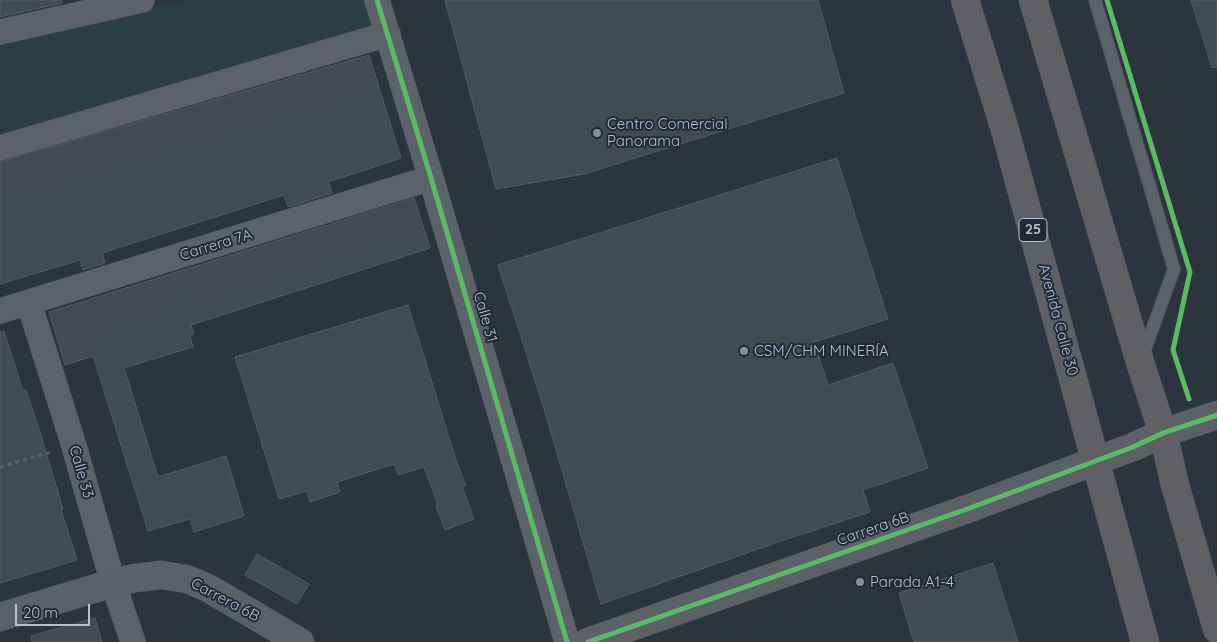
<!DOCTYPE html>
<meta charset="utf-8">
<style>
body{margin:0}
#map{position:relative;width:1217px;height:642px;overflow:hidden;background:#2c343d;font-family:Quicksand,sans-serif}
canvas{display:block}
.scale{position:absolute;left:15px;top:604px;width:75px;height:22px;box-sizing:border-box;border:2px solid #b8c0cd;border-top:0;padding-left:6px;font-size:15px;line-height:18px;white-space:nowrap;color:#b8c0cd;-webkit-text-stroke:4px #1f2a38;paint-order:stroke}
</style>
<div id="map">
<canvas width="1217" height="642"></canvas>
<div class="scale">20 m</div>
</div>
<script>
const c = document.querySelector('canvas').getContext('2d');
c.lineJoin = 'round';
function paint(path, color) {
  c.fillStyle = color;
  c.fill(path, 'evenodd');
}
function shape(rows) {
  const path = new Path2D();
  for (const r of rows) {
    path.moveTo(r[0], r[1]);
    for (let i = 2; i < r.length; i += 2) path.lineTo(r[i], r[i + 1]);
  }
  return path;
}
function strokePath(path, color, width, dash) {
  c.strokeStyle = color;
  c.lineWidth = width;
  c.lineCap = dash ? 'butt' : 'round';
  c.setLineDash(dash || []);
  c.stroke(path);
}
function label(font, color, halo, rows, align = 'center') {
  c.font = font + ' Quicksand,sans-serif';
  c.lineWidth = 4;
  c.setLineDash([]);
  c.textBaseline = 'middle';
  c.strokeStyle = halo;
  c.fillStyle = color;
  for (const [text, x, y, turn = 0] of rows) {
    c.save();
    c.translate(x, y);
    c.rotate((+turn || 0) * Math.PI / 180);
    c.textAlign = isNaN(turn) ? turn : align;
    if (halo) c.strokeText(text, 0, 0);
    c.fillText(text, 0, 0);
    c.restore();
  }
}
paint(shape([
 [185,0,367,0,378,30,0,136,0,41]
]), '#293f43');
const building = shape([
 [0,0,62,0,62,3,0,17,0,0],
 [445,0,818,0,844,93,584,174,496,189,445,0],
 [1191,0,1217,0,1217,67,1212,68,1191,0],
 [369,55,401,158,328,182,332,193,288,207,284,195,102,253,105,263,83,270,80,260,0,284,0,162,369,55],
 [837,158,888,319,814,342,828,385,893,363,928,468,863,490,870,512,787,539,601,604,545,412,498,265,837,158],
 [414,198,430,248,191,325,194,334,190,336,193,347,124,368,158,477,226,456,244,516,194,532,190,519,148,531,93,356,65,365,49,312,414,198],
 [408,305,456,460,466,486,462,487,474,519,445,530,436,506,438,505,424,467,398,475,394,464,337,482,340,492,310,502,307,491,279,499,235,357,408,305],
 [4,331,23,391,26,390,40,432,63,509,61,510,77,560,0,583,0,332,4,331],
 [257,554,309,584,297,604,245,575,257,554],
 [993,563,1018,642,914,642,899,593,993,563],
 [95,618,102,642,32,642,31,636,95,618]
]);
paint(building, '#444a51');
strokePath(building, '#555b64', 1);
const lane = shape([
 [1095,0,1174,269,1143,355]
]);
const street = shape([
 [377,0,431,178,567,642],
 [0,32,142,0],
 [0,148,388,34],
 [29,303,74,446,113,583,133,642],
 [0,311,431,178]
]);
const secondary = shape([
 [0,617,113,583,135,578,161,575,187,579,208,588,300,642],
 [588,642,970,508,1133,447,1163,433,1217,415]
]);
const highway = shape([
 [965,0,1005,130,1145,642],
 [1033,0,1140,362,1163,433,1175,485,1217,629]
]);
strokePath(lane, '#4b5057', 14);
strokePath(street, '#4b5057', 26);
strokePath(secondary, '#4b5057', 29);
strokePath(highway, '#495058', 29);
strokePath(shape([
 [0,467,51,452]
]), '#5a6167', 3, [4, 4]);
strokePath(lane, '#5d626a', 12);
strokePath(street, '#5d626a', 25);
strokePath(secondary, '#5c6168', 28);
strokePath(highway, '#5e6064', 28);
strokePath(shape([
 [377,0,431,178,567,642],
 [1107,0,1190,272,1173,350,1189,399],
 [588,642,970,508,1133,447,1163,433,1217,415]
]), '#5cba63', 5);
for (const [x, y, r, color] of [
 [597,133,5,"#878f9b"],
 [744,351,5,"#878f9b"],
 [860,582,5,"#878f9b"]
]) {
  const dot = new Path2D();
  dot.arc(x, y, r, 0, 2 * Math.PI);
  c.fillStyle = color;
  c.fill(dot);
  strokePath(dot, '#1f2a38', 2);
}
for (const [x, y, w] of [
 [1033,230,28]
]) {
  const box = new Path2D();
  box.roundRect(x - w / 2, y - 11.5, w, 23, 4);
  c.fillStyle = '#1f2a38';
  c.fill(box);
  strokePath(box, '#b8c0cd', 1);
}
label('bold 14px', '#b8c0cd', null, [
 ["25",1033,230]
]);
label('15px', '#b8c0cd', '#1f2a38', [
 ["Centro Comercial",607,124],
 ["Panorama",607,141],
 ["CSM/CHM MINERÍA",754,351],
 ["Parada A1-4",870,582]
], 'left');
label('15px', '#b8c0cd', '#1f2a38', [
 ["Carrera 7A",216,245,-17],
 ["Calle 31",485,317,74],
 ["Avenida Calle 30",1058,320,75],
 ["Calle 33",81,472,74],
 ["Carrera 6B",873,529,-19],
 ["Carrera 6B",225,600,28]
]);
</script>
